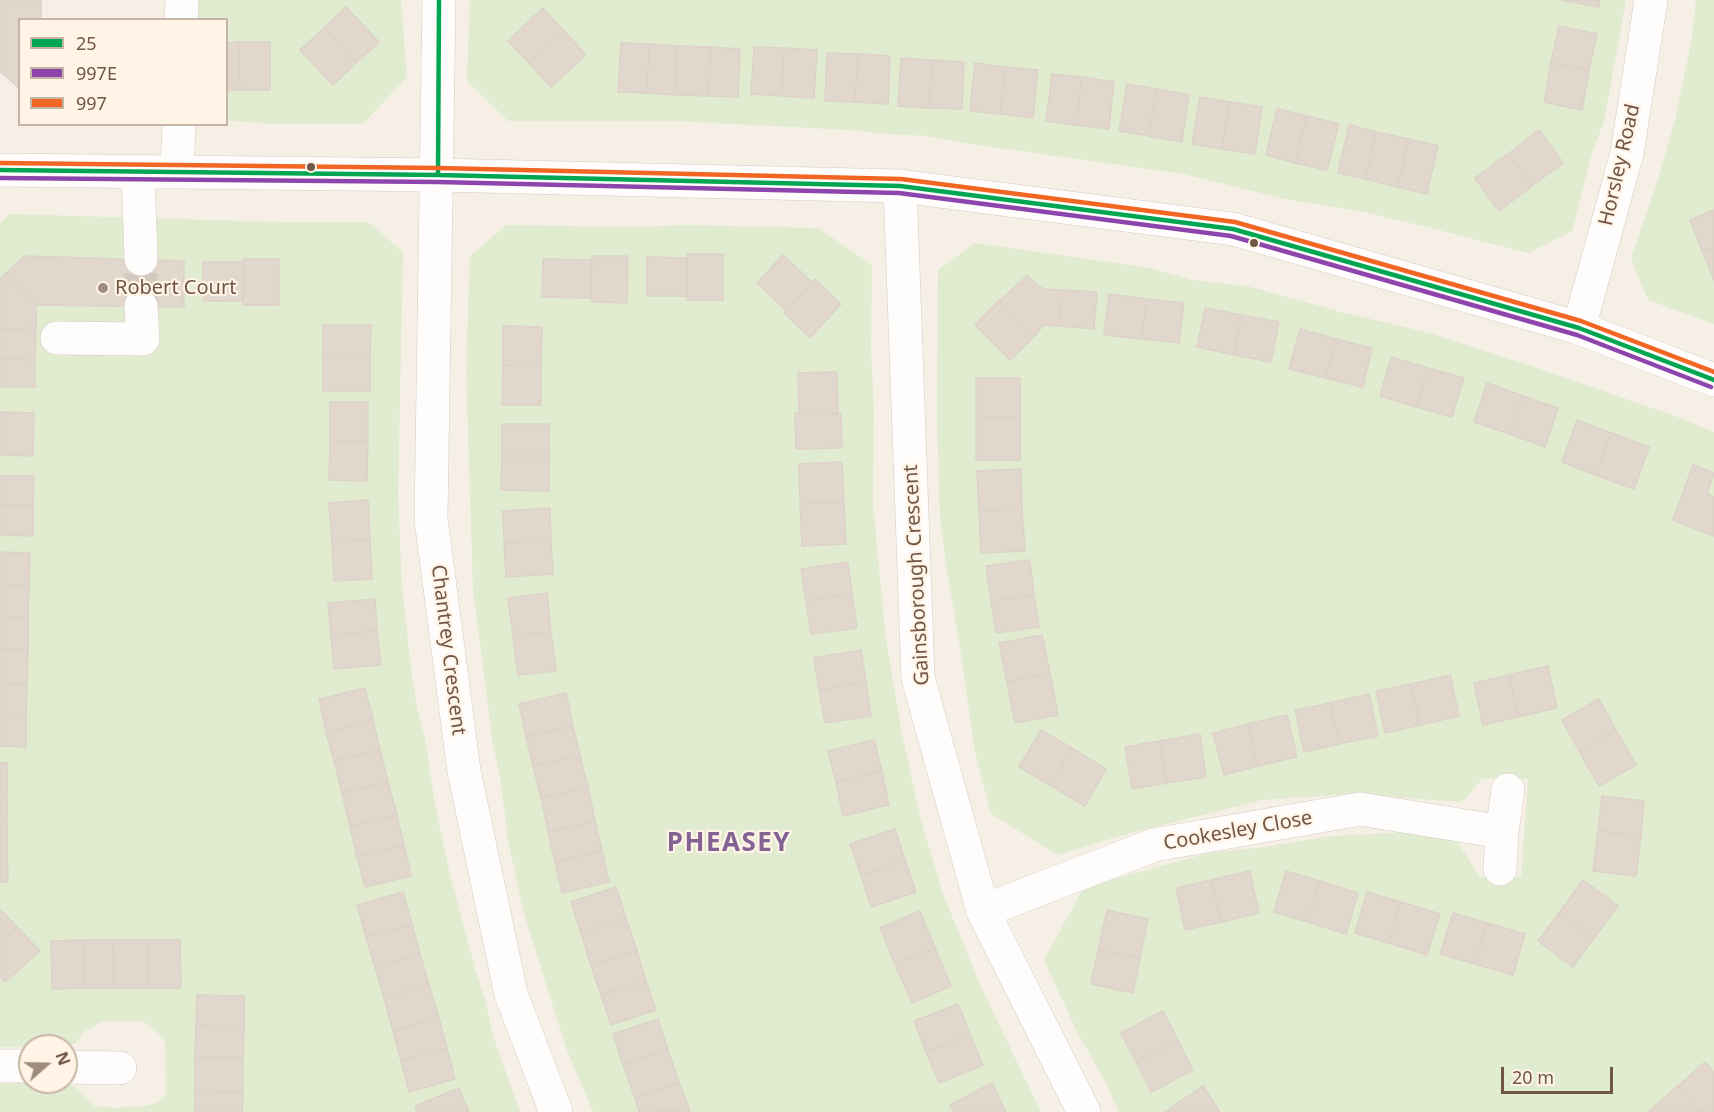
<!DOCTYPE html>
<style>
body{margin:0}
#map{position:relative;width:1714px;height:1112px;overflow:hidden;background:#f5efe5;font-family:"Noto Sans",sans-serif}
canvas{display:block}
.legend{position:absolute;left:18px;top:18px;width:210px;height:108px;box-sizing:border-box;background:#fff4e5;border:2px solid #c6b5a6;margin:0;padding:8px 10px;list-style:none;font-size:18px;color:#715648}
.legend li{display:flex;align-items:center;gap:12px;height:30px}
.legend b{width:30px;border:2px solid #c6b5a6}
.north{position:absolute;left:18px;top:1034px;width:60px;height:60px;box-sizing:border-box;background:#fff4e5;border:2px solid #c6b5a6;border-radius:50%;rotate:70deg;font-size:16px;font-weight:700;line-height:24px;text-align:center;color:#715648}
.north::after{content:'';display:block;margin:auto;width:21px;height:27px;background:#9f8c7f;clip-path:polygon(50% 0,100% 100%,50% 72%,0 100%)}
.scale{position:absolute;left:1501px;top:1067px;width:112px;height:27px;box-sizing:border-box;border:3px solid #715648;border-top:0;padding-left:8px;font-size:18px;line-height:21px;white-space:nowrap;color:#715648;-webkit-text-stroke:4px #fff4e5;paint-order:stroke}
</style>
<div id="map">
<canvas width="1714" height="1112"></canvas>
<ul class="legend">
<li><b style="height:8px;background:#00a651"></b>25</li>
<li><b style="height:8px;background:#8e44ad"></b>997E</li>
<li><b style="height:8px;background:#f26522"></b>997</li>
</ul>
<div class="north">N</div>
<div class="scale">20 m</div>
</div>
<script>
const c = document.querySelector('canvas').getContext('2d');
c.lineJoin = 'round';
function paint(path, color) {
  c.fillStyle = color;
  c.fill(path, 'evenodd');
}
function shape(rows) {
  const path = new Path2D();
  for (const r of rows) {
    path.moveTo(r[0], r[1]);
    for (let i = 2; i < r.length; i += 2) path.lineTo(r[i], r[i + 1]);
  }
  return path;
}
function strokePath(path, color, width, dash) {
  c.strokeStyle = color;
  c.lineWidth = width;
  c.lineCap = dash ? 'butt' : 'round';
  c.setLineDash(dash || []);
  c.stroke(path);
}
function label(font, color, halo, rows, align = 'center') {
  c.font = font + ' "Noto Sans",sans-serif';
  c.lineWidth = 4.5;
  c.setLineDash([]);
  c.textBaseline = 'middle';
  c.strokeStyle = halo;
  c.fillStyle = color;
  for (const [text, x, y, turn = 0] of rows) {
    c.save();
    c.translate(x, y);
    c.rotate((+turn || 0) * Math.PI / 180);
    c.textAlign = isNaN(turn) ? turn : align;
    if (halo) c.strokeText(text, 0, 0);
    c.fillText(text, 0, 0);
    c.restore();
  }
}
paint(shape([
 [193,0,401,0,407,77,363,124,271,124,227,120,226,20,192,20],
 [470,0,1626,0,1604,122,1592,152,1572,231,1528,253,1427,227,1359,211,1290,200,1183,174,957,142,927,136,888,134,850,130,675,121,508,121,467,81],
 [1696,0,1714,0,1714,324,1648,300,1631,258,1657,183,1675,120,1691,43],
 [10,214,279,222,368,222,403,252,398,496,402,588,412,675,417,708,425,738,435,805,450,875,476,972,486,1003,493,1036,520,1112,0,1112,0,1082,61,1082,75,1087,95,1106,114,1108,145,1106,157,1103,166,1094,165,1040,154,1029,144,1022,102,1021,84,1032,76,1043,65,1046,0,1047,0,223],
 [506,225,632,227,686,225,818,228,872,265,871,350,874,412,873,505,886,639,901,728,919,813,943,894,980,985,1041,1112,593,1112,566,1048,523,910,508,840,500,776,493,744,473,590,466,370,470,256],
 [975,243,1150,268,1192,280,1247,286,1341,312,1429,333,1528,365,1678,417,1714,432,1714,1112,1119,1112,1104,1079,1078,1034,1044,960,1084,887,1209,853,1265,847,1330,836,1413,832,1457,841,1480,877,1496,877,1507,880,1521,876,1528,779,1508,777,1482,779,1462,802,1349,794,1262,800,1119,836,1058,855,991,814,975,753,960,647,946,565,940,517,937,421,938,270]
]), '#e1ebd0');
const building = shape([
 [0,0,41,0,41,20,20,20,20,89,0,71,0,0],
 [1561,0,1600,0,1599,7,1561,0],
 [346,7,379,42,356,63,324,28,346,7],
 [543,8,564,31,529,63,508,41,543,8],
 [1559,26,1597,34,1589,70,1551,63,1559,26],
 [324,28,356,63,333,85,300,50,324,28],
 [564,31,586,55,551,87,529,63,564,31],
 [239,42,240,90,226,90,226,43,239,42],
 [239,42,270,42,270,90,240,90,239,42],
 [621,43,649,44,647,93,618,92,621,43],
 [649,44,677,46,675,95,647,93,649,44],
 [677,46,711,47,708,96,675,95,677,46],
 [711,47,740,49,738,97,708,96,711,47],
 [754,47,784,48,782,96,751,94,754,47],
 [784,48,817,50,814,98,782,96,784,48],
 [827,53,858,54,855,102,825,101,827,53],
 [858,54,890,56,888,104,855,102,858,54],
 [901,58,932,60,929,108,898,106,901,58],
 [932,60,964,62,962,109,929,108,932,60],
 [975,63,1005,67,1000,114,970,111,975,63],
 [1551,63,1589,70,1582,110,1544,102,1551,63],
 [1005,67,1038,70,1033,118,1000,114,1005,67],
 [1052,74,1082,77,1076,125,1046,121,1052,74],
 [1082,77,1114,82,1109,129,1076,125,1082,77],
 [1127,84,1156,89,1149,136,1119,131,1127,84],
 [1156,89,1189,95,1182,142,1149,136,1156,89],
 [1200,97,1230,102,1222,149,1192,144,1200,97],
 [1230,102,1262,107,1255,154,1222,149,1230,102],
 [1277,109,1307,116,1295,163,1266,155,1277,109],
 [1307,116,1339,124,1327,170,1295,163,1307,116],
 [1349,125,1376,132,1365,179,1338,173,1349,125],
 [1539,130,1563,163,1532,186,1508,154,1539,130],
 [1376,132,1409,139,1398,187,1365,179,1376,132],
 [1409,139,1438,146,1427,194,1398,187,1409,139],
 [1508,154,1532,186,1499,211,1475,178,1508,154],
 [1714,210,1714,247,1702,251,1690,220,1714,210],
 [1714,247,1714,280,1702,251,1714,247],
 [687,254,723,254,723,300,687,300,687,254],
 [783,255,812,282,786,310,757,283,783,255],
 [25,256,184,261,184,307,36,305,7,272,25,256],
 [592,256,628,256,627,303,591,302,592,256],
 [647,257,687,258,687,296,647,296,647,257],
 [243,259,279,259,279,305,243,305,243,259],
 [543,259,592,260,591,298,542,297,543,259],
 [203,262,243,262,243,301,203,301,203,262],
 [7,272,36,305,36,328,0,329,0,279,7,272],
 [1027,276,1043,289,1062,290,1060,326,1043,325,1034,337,999,301,1027,276],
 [815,279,841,304,810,338,784,313,815,279],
 [1062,290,1097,292,1094,329,1060,326,1062,290],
 [1109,294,1146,299,1142,339,1104,335,1109,294],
 [1146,299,1184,303,1179,343,1142,339,1146,299],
 [999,301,1034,337,1010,360,975,325,999,301],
 [1205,308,1242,315,1234,355,1197,347,1205,308],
 [1242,315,1279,322,1271,362,1234,355,1242,315],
 [323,325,371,325,370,357,323,357,323,325],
 [503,326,542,327,541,366,503,365,503,326],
 [36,328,35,360,0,359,0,329,36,328],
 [1300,329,1336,339,1326,378,1289,369,1300,329],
 [1336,339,1372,348,1363,387,1326,378,1336,339],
 [323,357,370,357,370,391,323,391,323,357],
 [1391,357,1428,368,1416,407,1380,396,1391,357],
 [0,359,35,360,35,387,0,387,0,359],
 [503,365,541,366,541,405,502,405,503,365],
 [1428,368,1464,378,1452,417,1416,407,1428,368],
 [837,372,838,413,799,413,798,373,837,372],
 [976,378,1020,378,1020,418,976,418,976,378],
 [1487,383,1523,396,1510,434,1474,422,1487,383],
 [1523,396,1558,408,1545,447,1510,434,1523,396],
 [330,402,368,402,368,441,330,441,330,402],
 [0,412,34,413,33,456,0,455,0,412],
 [795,413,841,413,842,448,796,449,795,413],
 [976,418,1020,418,1020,460,976,460,976,418],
 [1577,420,1611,433,1595,475,1562,462,1577,420],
 [502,424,549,424,549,456,502,456,502,424],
 [1611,433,1649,447,1634,489,1595,475,1611,433],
 [330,441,368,441,367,481,329,480,330,441],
 [502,456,549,456,549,491,501,490,502,456],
 [842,462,844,502,800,504,799,464,842,462],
 [1693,465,1714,473,1707,494,1714,497,1714,536,1673,520,1693,465],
 [1021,469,1022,509,979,511,977,471,1021,469],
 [0,476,34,476,33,506,0,505,0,476],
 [368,500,370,539,332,542,329,503,368,500],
 [844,502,846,544,802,546,800,504,844,502],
 [0,505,33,506,33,536,0,535,0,505],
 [550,508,551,540,504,543,503,511,550,508],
 [1022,509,1025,551,981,553,979,511,1022,509],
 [370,539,372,579,334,581,332,542,370,539],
 [551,540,553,574,506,577,504,543,551,540],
 [0,552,30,553,29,586,0,586,0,552],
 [1030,560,1034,595,991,601,986,566,1030,560],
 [848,562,852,594,806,601,801,569,848,562],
 [0,586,29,586,28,617,0,616,0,586],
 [547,593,551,632,513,636,508,598,547,593],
 [852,594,857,628,811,634,806,601,852,594],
 [1034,595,1039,627,996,633,991,601,1034,595],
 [375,599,377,631,331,635,328,603,375,599],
 [0,616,28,617,28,650,0,649,0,616],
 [377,631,381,665,334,669,331,635,377,631],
 [551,632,556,671,518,675,513,636,551,632],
 [1042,635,1050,673,1007,682,999,643,1042,635],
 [0,649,28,650,27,684,0,683,0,649],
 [861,650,866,682,819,690,814,658,861,650],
 [1548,666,1557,708,1518,717,1509,675,1548,666],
 [1050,673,1058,715,1015,723,1007,682,1050,673],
 [1450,675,1459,716,1420,725,1411,684,1450,675],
 [1509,675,1518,717,1483,725,1474,683,1509,675],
 [866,682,871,716,825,723,819,690,866,682],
 [0,683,27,684,26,715,0,714,0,683],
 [1411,684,1420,725,1385,733,1376,691,1411,684],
 [365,688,373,720,326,732,319,699,365,688],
 [566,693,573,726,526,737,519,704,566,693],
 [1369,694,1378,736,1339,744,1330,703,1369,694],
 [1599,699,1616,730,1579,751,1562,720,1599,699],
 [1330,703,1339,744,1304,752,1295,710,1330,703],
 [0,714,26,715,26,747,0,746,0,714],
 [1287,715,1297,757,1258,766,1248,724,1287,715],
 [373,720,380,750,334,761,326,732,373,720],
 [1248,724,1258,766,1224,775,1213,733,1248,724],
 [573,726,580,756,533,766,526,737,573,726],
 [1041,730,1072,748,1050,785,1019,767,1041,730],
 [1616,730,1636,765,1599,786,1579,751,1616,730],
 [1200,734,1206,777,1167,783,1159,741,1200,734],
 [874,740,882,771,836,782,828,751,874,740],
 [1159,741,1167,783,1132,789,1125,747,1159,741],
 [1072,748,1106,769,1085,806,1050,785,1072,748],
 [380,750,388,782,342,793,334,761,380,750],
 [580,756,588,787,541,798,533,766,580,756],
 [0,763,7,763,7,793,0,793,0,763],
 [882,771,889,805,843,816,836,782,882,771],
 [388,782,397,815,350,827,342,793,388,782],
 [588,787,595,821,548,832,541,798,588,787],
 [0,793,7,793,7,823,0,823,0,793],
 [1602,796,1644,801,1641,836,1598,831,1602,796],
 [397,815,404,845,357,857,350,827,397,815],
 [595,821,602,851,555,862,548,832,595,821],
 [0,823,7,823,7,850,0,850,0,823],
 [895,829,905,860,861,875,850,844,895,829],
 [1598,831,1641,836,1636,876,1593,871,1598,831],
 [404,845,411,876,365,887,357,857,404,845],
 [0,850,7,850,8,882,0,882,0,850],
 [602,851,609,882,562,893,555,862,602,851],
 [905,860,916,892,871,907,861,875,905,860],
 [1250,871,1259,913,1221,922,1211,880,1250,871],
 [1286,871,1320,881,1308,922,1274,912,1286,871],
 [1211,880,1221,922,1185,930,1176,888,1211,880],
 [1583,880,1618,906,1594,938,1559,913,1583,880],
 [1320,881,1358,893,1346,934,1308,922,1320,881],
 [616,887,626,918,581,933,571,902,616,887],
 [403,892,412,924,366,937,357,905,403,892],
 [1367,892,1401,902,1389,943,1355,933,1367,892],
 [1401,902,1440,914,1427,955,1389,943,1401,902],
 [0,909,17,927,0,943,0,909],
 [1107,910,1148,919,1140,958,1098,950,1107,910],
 [920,911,935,948,895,964,880,928,920,911],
 [1453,913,1487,923,1475,964,1440,954,1453,913],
 [1559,913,1594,938,1573,967,1538,941,1559,913],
 [626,918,637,951,591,966,581,933,626,918],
 [1487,923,1525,934,1513,975,1475,964,1487,923],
 [412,924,420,954,375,967,366,937,412,924],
 [17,927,40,951,5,982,0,977,0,943,17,927],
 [83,940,113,940,114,988,83,988,83,940],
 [83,940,83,988,52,989,51,941,83,940],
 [113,940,148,940,148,988,114,988,113,940],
 [148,940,180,940,181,988,148,988,148,940],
 [935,948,951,986,912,1003,895,964,935,948],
 [1098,950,1140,958,1133,993,1091,984,1098,950],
 [637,951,646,981,601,995,591,966,637,951],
 [420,954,429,985,384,998,375,967,420,954],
 [646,981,656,1010,611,1025,601,995,646,981],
 [429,985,439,1018,393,1031,384,998,429,985],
 [197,995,244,996,244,1027,196,1026,197,995],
 [958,1004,970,1034,926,1052,914,1021,958,1004],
 [1163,1011,1178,1040,1136,1062,1121,1033,1163,1011],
 [439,1018,447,1048,401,1061,393,1031,439,1018],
 [658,1019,668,1050,623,1065,613,1034,658,1019],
 [196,1026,244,1027,243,1058,195,1057,196,1026],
 [970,1034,983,1065,939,1083,926,1052,970,1034],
 [1178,1040,1193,1070,1151,1092,1136,1062,1178,1040],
 [447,1048,455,1079,409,1092,401,1061,447,1048],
 [668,1050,679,1082,635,1098,623,1065,668,1050],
 [195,1057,243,1058,243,1092,195,1091,195,1057],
 [1705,1062,1714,1072,1714,1112,1700,1112,1678,1086,1705,1062],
 [679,1082,690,1111,639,1112,635,1098,679,1082],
 [992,1083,1006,1112,954,1112,950,1105,992,1083],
 [1203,1086,1220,1112,1164,1112,1203,1086],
 [1678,1086,1700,1112,1648,1112,1678,1086],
 [459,1088,469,1112,417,1112,415,1106,459,1088],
 [195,1091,243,1092,242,1112,195,1112,195,1091]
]);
paint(building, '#e1d7cd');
strokePath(building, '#ddd2c8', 1.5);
strokePath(shape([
 [141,306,141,259]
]), '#d4c9be', 33, [33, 16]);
const minor = shape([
 [439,0,431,519,464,771,511,994,556,1112],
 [181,20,182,0],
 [0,170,438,175,900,186,1233,229,1579,328,1714,380],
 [138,172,141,259],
 [177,172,179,124],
 [900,186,918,678,983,911,1084,1112],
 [1579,328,1627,153,1651,0],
 [57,338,143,339,141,306],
 [1502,832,1508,790],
 [983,911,1154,845,1360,809,1502,832,1500,869],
 [0,1066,30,1066],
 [66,1067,120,1068]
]);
strokePath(minor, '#d6ccc4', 34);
strokePath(minor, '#fefdfb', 33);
strokePath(shape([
 [0,170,438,175,900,186,1233,229,1579,328,1714,380],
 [438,175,439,0]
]), '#00a651', 4.5);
strokePath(shape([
 [0,178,438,182,899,193,1231,236,1577,335,1711,387]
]), '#8e44ad', 4.5);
strokePath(shape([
 [0,163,438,168,901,179,1235,222,1581,321,1714,372]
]), '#f26522', 4.5);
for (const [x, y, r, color] of [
 [311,167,5,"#715648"],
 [1254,243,5,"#715648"],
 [103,288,6,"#9f8c7f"]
]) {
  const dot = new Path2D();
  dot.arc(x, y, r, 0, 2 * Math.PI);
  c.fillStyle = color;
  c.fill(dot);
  strokePath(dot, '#fff4e5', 2);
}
label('20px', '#715648', '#fff4e5', [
 ["Horsley Road",1620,165,-77],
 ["Gainsborough Crescent",917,575,-93],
 ["Chantrey Crescent",448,650,83],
 ["Cookesley Close",1238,831,-10]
]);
label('20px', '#715648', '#fff4e5', [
 ["Robert Court",115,288]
], 'left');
c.letterSpacing = '1.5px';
label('bold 26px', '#836394', '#fff4e5', [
 ["PHEASEY",729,844]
]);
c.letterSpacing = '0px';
</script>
